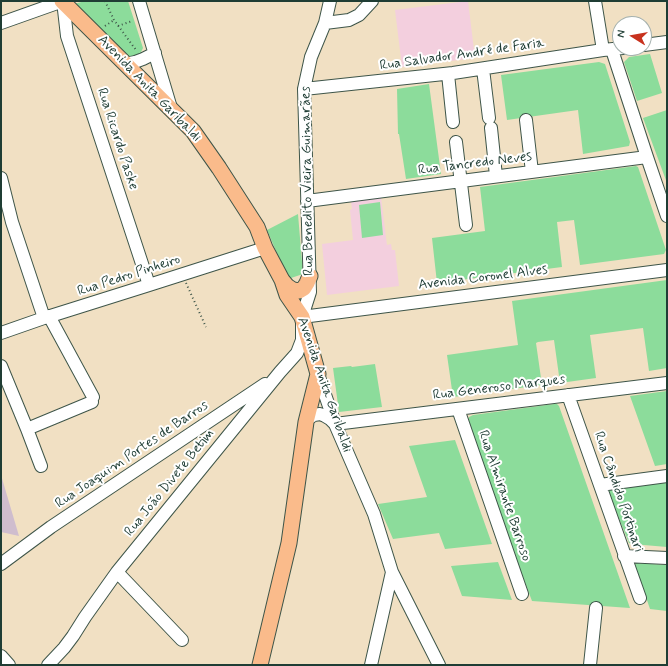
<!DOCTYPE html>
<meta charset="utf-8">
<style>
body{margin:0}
#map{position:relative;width:668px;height:666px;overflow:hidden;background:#f1e0c3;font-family:Mynerve,sans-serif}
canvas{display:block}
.frame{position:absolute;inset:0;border:2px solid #1f3d34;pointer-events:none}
.north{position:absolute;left:612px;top:16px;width:40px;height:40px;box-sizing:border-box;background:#fff;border:1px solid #a5b1ae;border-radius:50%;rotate:281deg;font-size:11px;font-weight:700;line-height:16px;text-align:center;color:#1f3d34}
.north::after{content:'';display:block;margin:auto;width:14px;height:18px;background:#c8321e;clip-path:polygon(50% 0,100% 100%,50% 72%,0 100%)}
</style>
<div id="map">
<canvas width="668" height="666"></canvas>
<div class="frame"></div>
<div class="north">N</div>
</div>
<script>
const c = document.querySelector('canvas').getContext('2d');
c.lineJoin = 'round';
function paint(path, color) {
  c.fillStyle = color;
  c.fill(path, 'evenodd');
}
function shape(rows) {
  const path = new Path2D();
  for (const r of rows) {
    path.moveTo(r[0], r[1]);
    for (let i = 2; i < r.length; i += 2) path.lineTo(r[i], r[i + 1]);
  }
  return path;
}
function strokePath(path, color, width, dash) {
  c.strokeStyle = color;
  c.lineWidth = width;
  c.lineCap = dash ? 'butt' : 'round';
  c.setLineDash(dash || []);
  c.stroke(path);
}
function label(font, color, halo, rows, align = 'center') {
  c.font = font + ' Mynerve,sans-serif';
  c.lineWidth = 4;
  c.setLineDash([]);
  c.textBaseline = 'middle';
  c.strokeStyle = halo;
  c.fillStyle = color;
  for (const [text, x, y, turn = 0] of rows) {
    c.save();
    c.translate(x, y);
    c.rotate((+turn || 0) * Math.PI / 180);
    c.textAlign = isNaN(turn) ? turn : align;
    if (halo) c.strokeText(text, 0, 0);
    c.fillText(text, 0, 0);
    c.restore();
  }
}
paint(shape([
 [468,1,475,58,402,67,395,10],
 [381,197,387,245,391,244,392,250,395,250,399,286,327,295,322,244,353,240,350,210,352,209,351,202]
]), '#f3cfde');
paint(shape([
 [1,475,19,536,1,532]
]), '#cfbdce');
paint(shape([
 [85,1,128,1,143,48,140,54,129,58,74,4],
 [650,54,662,93,637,101,624,62,629,57],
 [599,62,605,64,630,142,629,146,583,154,578,110,507,120,501,75],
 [429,84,441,174,406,179,399,134,398,134,397,89],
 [667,110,667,183,643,118],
 [636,166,638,167,666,250,664,254,580,265,574,220,557,222,562,267,437,283,432,238,485,231,480,187],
 [380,202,383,235,362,238,359,205],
 [298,214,303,274,288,279,267,230],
 [667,280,667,368,649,371,643,328,590,335,596,378,560,383,554,340,538,342,536,343,542,385,453,397,447,355,518,345,512,301],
 [375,364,382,407,339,412,333,368,351,366,352,367],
 [667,391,667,464,655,466,630,396],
 [554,404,557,404,559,406,630,608,532,601,516,559,486,473,467,421,469,417,473,415],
 [455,440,492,544,445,549,439,533,393,539,378,504,427,497,409,446],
 [667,482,667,547,632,544,629,543,608,492,609,490],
 [498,562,512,600,462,596,451,566],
 [636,563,667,565,667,611,650,609,635,565]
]), '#8cdc9b');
const minor = shape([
 [139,1,171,108],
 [595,1,603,50],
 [1,23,63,1,67,36,149,285],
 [325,23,349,20,359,15,372,1],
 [644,45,667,42],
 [612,50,647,157,667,216],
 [125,64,135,62,143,59,155,53],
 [483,69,489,118],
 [448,74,453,122],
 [304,89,453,73,603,50,623,48],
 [526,120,532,172],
 [491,128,496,176],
 [456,142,466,225],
 [1,178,12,222,44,318],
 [307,201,647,157],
 [49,316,93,397],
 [302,317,667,270],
 [1,333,44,318,149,285,265,248],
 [1,366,27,429,41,466],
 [318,374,335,424,374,514,392,572,439,665],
 [568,395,640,598],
 [458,409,522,594],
 [306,422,309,418,314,415,320,414,325,416,330,419,335,424,667,383],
 [27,429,92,402],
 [600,485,667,476],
 [624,556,667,558],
 [1,564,51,527,265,384],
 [117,572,182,640],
 [1,656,9,665],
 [48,665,64,648,73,636,85,617,117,572,280,372,297,353,302,340,302,317,310,292,304,89,311,57,325,23,330,1],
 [371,665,392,572],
 [590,665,596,608]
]);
const major = shape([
 [62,1,193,131,219,168,257,227,265,248,282,280,287,295,302,317,318,374,306,422,289,543,260,665],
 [282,280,287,286,293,290,299,291,304,288,307,283,310,276]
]);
strokePath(minor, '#3e5549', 14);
strokePath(major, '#3e5549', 17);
strokePath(shape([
 [105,1,114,20,136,50],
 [105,26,114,20],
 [118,26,132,21],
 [186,283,206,327]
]), '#3e5549', 2, [1, 3]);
strokePath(minor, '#fff', 12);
strokePath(major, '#fabb8b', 15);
label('14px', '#1f3d34', '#fff', [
 ["Rua Salvador André de Faria",462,55,-8],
 ["Avenida Anita Garibaldi",149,89,46],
 ["Rua Ricardo Paske",117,139,72],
 ["Rua Tancredo Neves",475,164,-7],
 ["Rua Benedito Vieira Guimarães",308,181,-91],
 ["Rua Pedro Pinheiro",129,276,-18],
 ["Avenida Coronel Alves",483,278,-7],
 ["Avenida Anita Garibaldi",324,385,71],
 ["Rua Generoso Marques",499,388,-7],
 ["Rua Joaquim Portes de Barros",132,455,-34],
 ["Rua João Divete Betim",170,483,-51],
 ["Rua Cândido Portinari",618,492,71],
 ["Rua Almirante Barroso",504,496,71]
]);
</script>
